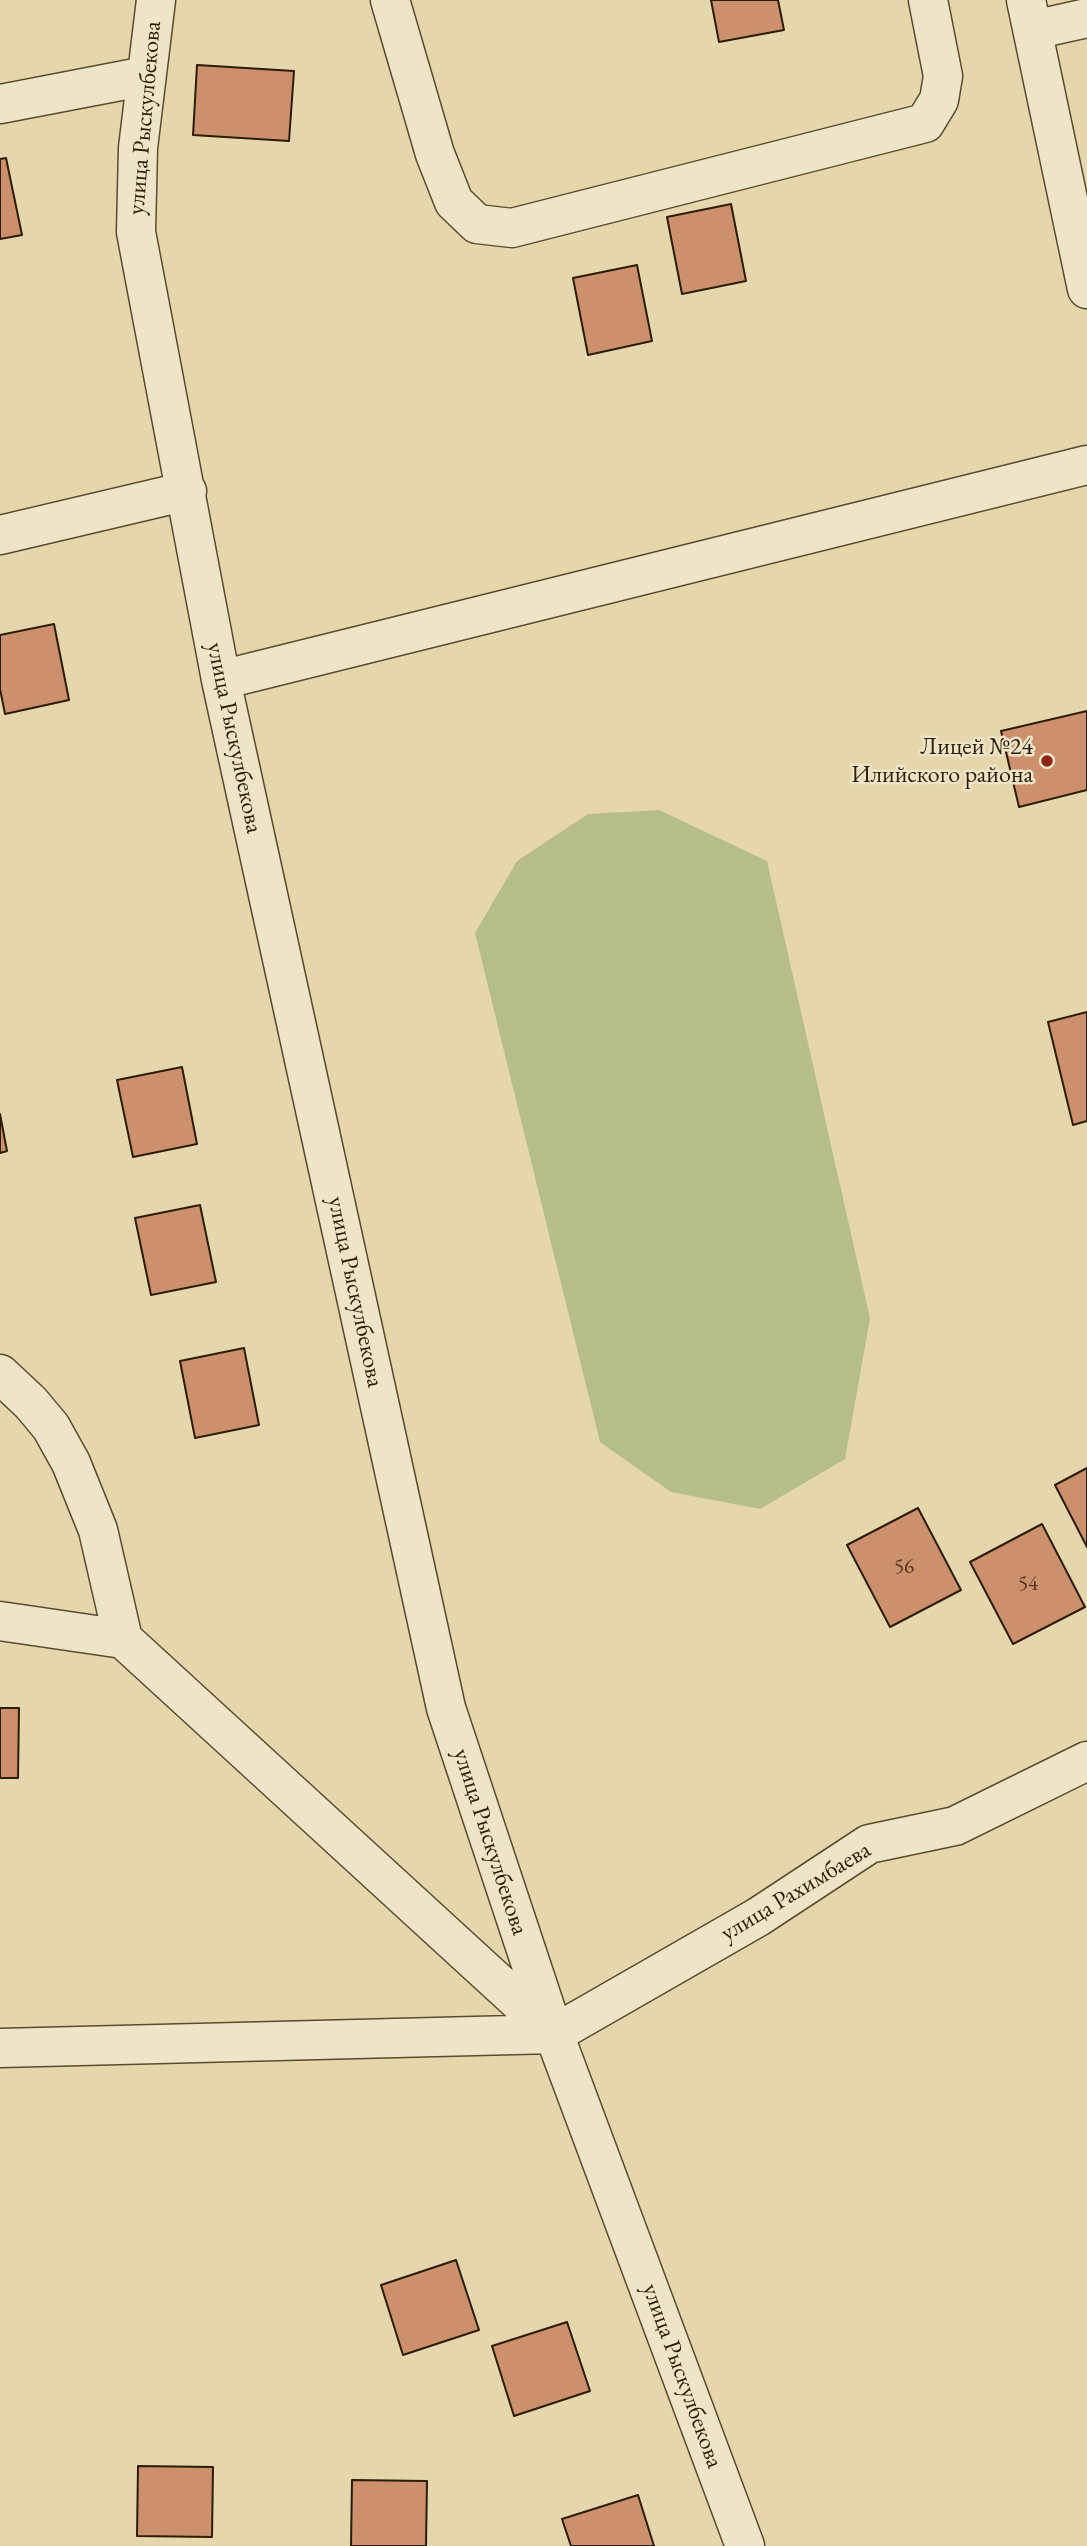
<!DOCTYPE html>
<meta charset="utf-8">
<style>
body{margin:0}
canvas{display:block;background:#e5d7ab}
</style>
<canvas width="1087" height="2546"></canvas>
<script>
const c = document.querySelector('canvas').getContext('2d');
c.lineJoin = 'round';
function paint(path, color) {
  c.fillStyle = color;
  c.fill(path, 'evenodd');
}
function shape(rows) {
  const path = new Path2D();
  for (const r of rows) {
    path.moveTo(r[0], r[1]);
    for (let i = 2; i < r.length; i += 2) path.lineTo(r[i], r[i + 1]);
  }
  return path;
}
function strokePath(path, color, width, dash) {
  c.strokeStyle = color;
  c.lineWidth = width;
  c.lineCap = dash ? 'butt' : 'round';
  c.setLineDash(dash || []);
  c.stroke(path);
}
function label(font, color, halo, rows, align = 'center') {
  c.font = font + ' "EB Garamond",serif';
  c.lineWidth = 5;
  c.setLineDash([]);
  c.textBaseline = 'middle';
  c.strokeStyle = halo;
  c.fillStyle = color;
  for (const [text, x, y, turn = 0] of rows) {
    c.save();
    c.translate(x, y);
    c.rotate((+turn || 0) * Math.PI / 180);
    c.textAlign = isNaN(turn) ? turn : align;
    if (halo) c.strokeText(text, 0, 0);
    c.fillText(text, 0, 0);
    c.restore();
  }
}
paint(shape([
 [659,810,767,861,870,1318,845,1459,760,1509,671,1492,600,1442,475,933,517,861,588,814]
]), '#b5be88');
const building = shape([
 [711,0,778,0,784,30,719,42,711,0],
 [197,65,294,71,289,141,193,135,197,65],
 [6,158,22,235,0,239,0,159,6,158],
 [731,204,746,281,682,294,667,217,731,204],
 [637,265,652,341,588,355,573,278,637,265],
 [54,624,69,700,5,714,0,689,0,635,54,624],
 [1087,711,1087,790,1019,807,1001,731,1087,711],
 [1087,1012,1087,1121,1073,1125,1048,1022,1087,1012],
 [182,1067,197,1144,133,1157,117,1080,182,1067],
 [0,1114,7,1151,0,1153,0,1114],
 [200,1205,216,1282,151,1295,135,1218,200,1205],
 [244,1348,259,1425,195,1438,180,1361,244,1348],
 [1087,1468,1087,1547,1055,1485,1087,1468],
 [918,1508,961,1590,890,1627,847,1545,918,1508],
 [1042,1524,1085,1607,1013,1644,970,1562,1042,1524],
 [0,1708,19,1708,18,1778,0,1778,0,1708],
 [456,2260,479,2330,403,2355,381,2285,456,2260],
 [567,2322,590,2391,514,2416,492,2346,567,2322],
 [138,2466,213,2467,212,2537,137,2536,138,2466],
 [352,2480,427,2481,426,2546,351,2546,352,2480],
 [638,2495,654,2546,571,2546,562,2519,638,2495]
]);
paint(building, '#cc906d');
strokePath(building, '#2c1c06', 2);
const minor = shape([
 [156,0,138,148,136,232,221,680,446,1708,554,2034,745,2546],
 [390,0,435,154,454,202,477,224,512,228,925,123,939,100,943,76,928,0],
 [1026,0,1087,289],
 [1033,30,1087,18],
 [0,104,146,76],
 [0,535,187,491],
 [221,680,1087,465],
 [0,1374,31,1403,51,1427,71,1463,98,1530,123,1639],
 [0,1621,123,1639,552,2032],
 [0,2048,554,2034,758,1917,869,1844,955,1826,1087,1761]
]);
strokePath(minor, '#5a4b2f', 41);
strokePath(minor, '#eee5c8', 38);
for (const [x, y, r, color] of [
 [1047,761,7,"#8f2418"]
]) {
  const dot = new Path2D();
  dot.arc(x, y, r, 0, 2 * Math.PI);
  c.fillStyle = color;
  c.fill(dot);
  strokePath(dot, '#eee5c8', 2.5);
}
label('21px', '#543920', null, [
 ["56",904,1567],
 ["54",1028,1584]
]);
label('24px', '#2c1c06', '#eee5c8', [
 ["улица Рыскулбекова",145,118,-85],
 ["улица Рыскулбекова",234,738,78],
 ["улица Рыскулбекова",355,1292,78],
 ["улица Рыскулбекова",490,1842,72],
 ["улица Рахимбаева",796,1892,-31],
 ["улица Рыскулбекова",682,2376,70]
]);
label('24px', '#2c1c06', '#eee5c8', [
 ["Лицей №24",1033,747],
 ["Илийского района",1033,775]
], 'right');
</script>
